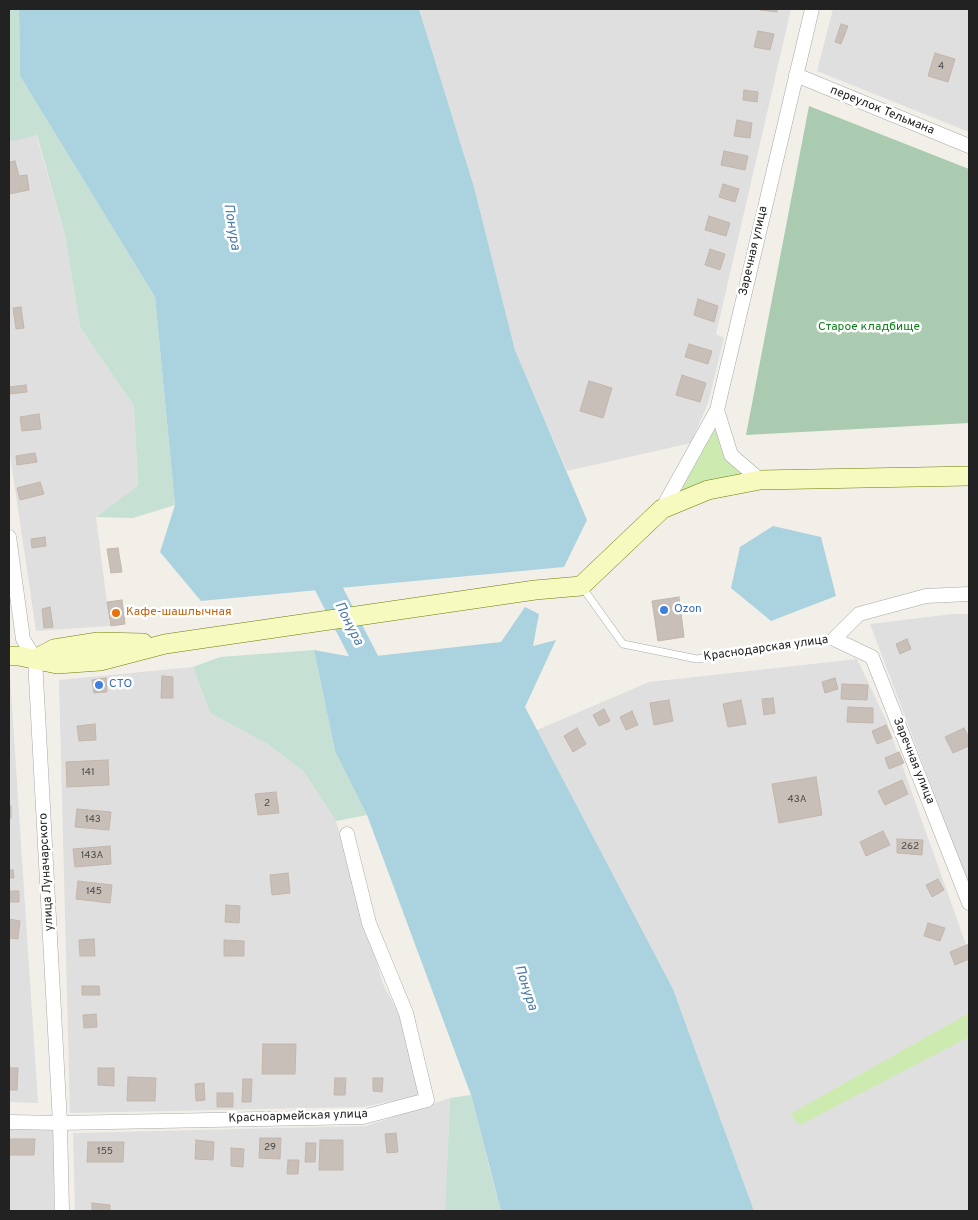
<!DOCTYPE html>
<meta charset="utf-8">
<style>
body{margin:0}
#map{position:relative;width:978px;height:1220px;overflow:hidden;background:#f2efe9;font-family:Overpass,sans-serif}
canvas{display:block}
.frame{position:absolute;inset:0;border:10px solid #222;pointer-events:none}
</style>
<div id="map">
<canvas width="978" height="1220"></canvas>
<div class="frame"></div>
</div>
<script>
const c = document.querySelector('canvas').getContext('2d');
c.lineJoin = 'round';
function paint(path, color) {
  c.fillStyle = color;
  c.fill(path, 'evenodd');
}
function shape(rows) {
  const path = new Path2D();
  for (const r of rows) {
    path.moveTo(r[0], r[1]);
    for (let i = 2; i < r.length; i += 2) path.lineTo(r[i], r[i + 1]);
  }
  return path;
}
function strokePath(path, color, width, dash) {
  c.strokeStyle = color;
  c.lineWidth = width;
  c.lineCap = dash ? 'butt' : 'round';
  c.setLineDash(dash || []);
  c.stroke(path);
}
function label(font, color, halo, rows, align = 'center') {
  c.font = font + ' Overpass,sans-serif';
  c.lineWidth = 5;
  c.setLineDash([]);
  c.textBaseline = 'middle';
  c.strokeStyle = halo;
  c.fillStyle = color;
  for (const [text, x, y, turn = 0] of rows) {
    c.save();
    c.translate(x, y);
    c.rotate((+turn || 0) * Math.PI / 180);
    c.textAlign = isNaN(turn) ? turn : align;
    if (halo) c.strokeText(text, 0, 0);
    c.fillText(text, 0, 0);
    c.restore();
  }
}
paint(shape([
 [419,9,791,9,716,334,724,338,708,403,691,443,567,471,515,350,474,187],
 [833,9,969,9,969,132,817,71],
 [36,134,65,235,80,327,134,406,138,487,96,517,110,626,36,631,9,448,9,142],
 [952,614,969,614,969,886,870,624],
 [857,659,886,720,969,953,969,1211,754,1211,673,989,537,730,649,682],
 [193,667,210,713,269,745,304,772,336,821,383,984,405,1026,422,1095,363,1107,70,1113,59,680],
 [9,676,10,676,38,1103,9,1102],
 [450,1098,445,1211,75,1211,73,1133,366,1126],
 [53,1123,54,1211,9,1211,9,1124]
]), '#e0dfdf');
paint(shape([
 [717,410,731,455,760,480,662,509],
 [969,1013,969,1037,800,1125,790,1114]
]), '#cdebb0');
paint(shape([
 [9,9,19,9,20,76,155,297,175,505,133,518,96,517,138,486,134,406,80,327,65,235,37,135,9,142],
 [314,650,335,751,367,815,336,821,304,772,269,745,210,713,193,667,220,657],
 [471,1095,491,1174,501,1211,445,1211,450,1098]
]), '#c6e0d4');
paint(shape([
 [809,106,969,169,969,423,746,435]
]), '#aacbaf');
paint(shape([
 [19,9,419,9,474,187,515,350,587,520,564,567,201,601,160,552,175,505,155,297,20,76],
 [773,526,821,537,836,596,771,621,731,588,740,547],
 [525,607,539,614,533,646,556,640,525,707,673,989,754,1211,501,1211,471,1095,367,815,335,751,314,650,358,658,501,642]
]), '#aad3df');
strokePath(shape([
 [313,558,380,688]
]), '#aad3df', 26);
const building = shape([
 [760,9,777,9,777,12,760,10,760,9],
 [841,24,848,26,841,44,835,42,841,24],
 [758,31,774,34,770,50,754,47,758,31],
 [935,53,955,59,948,82,928,76,935,53],
 [744,90,758,92,757,102,743,100,744,90],
 [737,120,752,123,750,138,734,136,737,120],
 [724,151,748,156,745,170,721,165,724,151],
 [15,161,19,176,27,175,29,190,9,194,9,162,15,161],
 [723,184,739,189,735,202,719,197,723,184],
 [709,216,730,223,726,236,705,230,709,216],
 [710,249,725,254,720,270,705,265,710,249],
 [698,299,718,306,714,322,694,315,698,299],
 [21,307,24,328,16,329,13,308,21,307],
 [689,344,712,351,708,364,685,357,689,344],
 [682,375,706,383,700,402,676,395,682,375],
 [589,381,612,388,603,418,580,411,589,381],
 [26,385,27,392,10,394,9,387,26,385],
 [39,414,41,429,22,431,20,417,39,414],
 [35,453,37,462,17,465,16,456,35,453],
 [40,482,44,494,20,500,17,488,40,482],
 [45,537,46,546,32,548,31,539,45,537],
 [118,548,122,572,111,573,107,549,118,548],
 [679,597,684,637,658,641,652,601,679,597],
 [122,600,125,624,111,626,107,602,122,600],
 [50,607,53,627,44,628,42,609,50,607],
 [907,639,911,649,900,654,896,644,907,639],
 [162,676,173,677,173,698,161,698,162,676],
 [106,678,107,692,94,693,92,680,106,678],
 [835,678,838,689,825,693,822,682,835,678],
 [842,684,868,685,867,700,841,699,842,684],
 [773,698,775,713,764,715,762,699,773,698],
 [669,700,673,721,654,725,650,703,669,700],
 [741,700,746,724,728,727,723,704,741,700],
 [848,707,873,708,873,723,847,722,848,707],
 [604,709,610,721,599,726,593,715,604,709],
 [632,711,638,725,626,730,620,717,632,711],
 [95,724,96,740,79,741,77,726,95,724],
 [886,725,892,738,877,744,872,731,886,725],
 [577,728,586,744,573,752,564,736,577,728],
 [964,728,969,738,969,746,953,753,945,737,964,728],
 [899,752,904,763,889,769,885,758,899,752],
 [108,760,109,785,67,787,66,762,108,760],
 [816,777,822,815,779,823,772,784,816,777],
 [902,780,908,794,885,805,878,791,902,780],
 [276,792,279,813,258,815,255,794,276,792],
 [9,806,11,806,11,818,9,818,9,806],
 [77,809,111,812,109,830,75,827,77,809],
 [883,831,890,845,866,856,860,842,883,831],
 [897,839,923,840,922,855,897,853,897,839],
 [110,846,111,864,75,867,73,849,110,846],
 [9,870,13,870,14,878,9,878,9,870],
 [288,873,290,893,272,895,270,875,288,873],
 [938,879,944,890,932,897,926,885,938,879],
 [78,881,112,885,110,903,76,899,78,881],
 [9,891,19,891,19,902,9,902,9,891],
 [226,905,240,906,239,923,225,922,226,905],
 [9,919,20,921,18,939,9,938,9,919],
 [928,923,945,928,940,941,924,936,928,923],
 [94,939,95,956,80,956,79,940,94,939],
 [224,940,244,941,244,956,224,956,224,940],
 [969,944,969,959,955,965,950,952,969,944],
 [82,986,99,986,100,995,82,995,82,986],
 [96,1014,97,1027,84,1028,83,1015,96,1014],
 [263,1044,296,1044,295,1074,262,1074,263,1044],
 [9,1068,18,1068,17,1090,9,1090,9,1068],
 [98,1068,114,1068,114,1086,98,1085,98,1068],
 [128,1077,156,1078,155,1101,127,1101,128,1077],
 [335,1078,346,1078,345,1095,334,1095,335,1078],
 [373,1078,383,1078,382,1092,373,1091,373,1078],
 [243,1079,252,1079,251,1102,242,1102,243,1079],
 [204,1083,205,1100,196,1101,195,1084,204,1083],
 [217,1093,233,1093,233,1107,217,1107,217,1093],
 [396,1133,398,1152,387,1153,385,1134,396,1133],
 [260,1138,281,1138,280,1159,259,1158,260,1138],
 [9,1139,35,1139,34,1155,9,1155,9,1139],
 [196,1140,214,1142,213,1160,195,1159,196,1140],
 [320,1140,343,1140,343,1170,319,1170,320,1140],
 [88,1142,124,1142,123,1162,87,1162,88,1142],
 [306,1143,316,1143,315,1162,305,1162,306,1143],
 [231,1148,244,1149,243,1167,231,1166,231,1148],
 [288,1160,299,1160,298,1174,287,1174,288,1160],
 [92,1203,110,1205,110,1211,92,1211,92,1203]
]);
paint(building, '#c7bfb8');
strokePath(building, '#c4b6ab', 1);
const lane = shape([
 [582,587,623,644,697,659,834,639]
]);
const street = shape([
 [796,75,969,146],
 [760,480,731,455,717,410,812,9],
 [662,509,717,410],
 [9,537,23,639,35,659,60,1123,62,1211],
 [969,594,926,596,859,614,834,639,872,657,969,903],
 [9,1122,60,1123,363,1117,427,1100,406,1013,369,923,347,834]
]);
const secondary = shape([
 [9,656,19,656,57,664,100,661,165,644,535,590,581,586,662,509,708,490,760,480,969,476],
 [35,659,54,649,98,642,143,643]
]);
strokePath(lane, '#a9a9a9', 8);
strokePath(street, '#a9a9a9', 15);
strokePath(secondary, '#707d05', 20);
strokePath(lane, '#fff', 7);
strokePath(street, '#fff', 14);
strokePath(secondary, '#f7fabf', 19);
for (const [x, y, r, color] of [
 [664,610,5,"#3f7fe0"],
 [116,613,5,"#e8710a"],
 [99,685,5,"#3f7fe0"]
]) {
  const dot = new Path2D();
  dot.arc(x, y, r, 0, 2 * Math.PI);
  c.fillStyle = color;
  c.fill(dot);
  strokePath(dot, '#fff', 2);
}
label('10px', '#4b4948', null, [
 ["4",941,67],
 ["141",88,773],
 ["43А",797,800],
 ["2",267,804],
 ["143",93,820],
 ["262",910,847],
 ["143А",92,856],
 ["145",94,892],
 ["29",270,1148],
 ["155",105,1152]
]);
label('12px', '#222', '#fff', [
 ["переулок Тельмана",882,111,22],
 ["Заречная улица",754,251,-77],
 ["Краснодарская улица",766,649,-8],
 ["Заречная улица",913,761,68],
 ["улица Луначарского",47,872,-93],
 ["Красноармейская улица",298,1117,-2]
]);
label('12px', '#0c8416', '#fff', [
 ["Старое кладбище",869,328]
]);
label('12px', '#366cbe', '#fff', [
 ["Ozon",674,610],
 ["СТО",109,685]
], 'left');
label('12px', '#c56008', '#fff', [
 ["Кафе-шашлычная",126,613]
], 'left');
label('italic 14px', '#4a7aab', '#fff', [
 ["Понура",231,227,81],
 ["Понура",348,624,63],
 ["Понура",525,988,72]
]);
</script>
